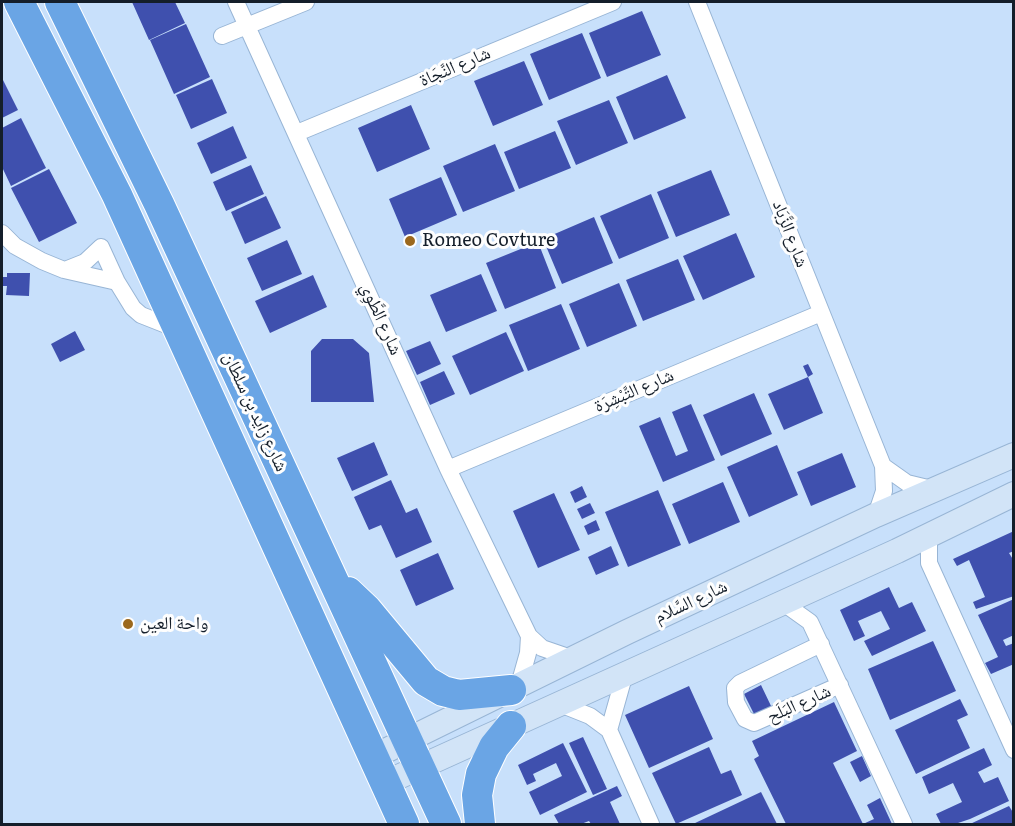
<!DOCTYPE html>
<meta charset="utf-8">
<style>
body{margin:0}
#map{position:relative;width:1015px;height:826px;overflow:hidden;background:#c8e0fb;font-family:Literata,serif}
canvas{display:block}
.frame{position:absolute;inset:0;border:3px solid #141e2a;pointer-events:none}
</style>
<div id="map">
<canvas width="1015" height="826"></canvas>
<div class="frame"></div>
</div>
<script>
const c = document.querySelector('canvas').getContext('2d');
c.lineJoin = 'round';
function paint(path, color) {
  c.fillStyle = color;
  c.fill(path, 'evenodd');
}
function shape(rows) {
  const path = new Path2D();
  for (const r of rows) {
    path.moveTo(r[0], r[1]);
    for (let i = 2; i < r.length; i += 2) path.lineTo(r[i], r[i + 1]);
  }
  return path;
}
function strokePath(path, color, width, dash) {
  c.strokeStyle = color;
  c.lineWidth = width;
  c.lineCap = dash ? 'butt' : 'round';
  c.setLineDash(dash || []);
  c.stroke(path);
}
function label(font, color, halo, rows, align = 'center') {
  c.font = font + ' Literata,"Noto Naskh Arabic",serif';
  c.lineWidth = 6;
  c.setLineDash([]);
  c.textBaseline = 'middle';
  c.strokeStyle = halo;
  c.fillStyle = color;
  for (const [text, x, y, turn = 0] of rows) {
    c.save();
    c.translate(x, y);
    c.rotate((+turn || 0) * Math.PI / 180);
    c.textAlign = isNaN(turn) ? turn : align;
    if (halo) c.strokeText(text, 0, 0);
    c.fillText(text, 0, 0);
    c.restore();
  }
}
paint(shape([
 [132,2,175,2,185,23,149,40],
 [642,11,661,55,607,77,589,33],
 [186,24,210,77,174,94,150,40],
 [582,33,601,78,549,100,530,54],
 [524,61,543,105,493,126,474,81],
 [667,75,686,118,634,140,616,97],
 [2,78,18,110,2,118],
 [212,79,227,113,191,129,176,95],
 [609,100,628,143,576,165,557,121],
 [411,105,430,149,377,172,358,128],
 [21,118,46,168,11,186,2,167,2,128],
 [233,126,247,158,211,174,197,143],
 [555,131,571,168,519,189,504,152],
 [495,144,515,191,463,212,443,166],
 [251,165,264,194,226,211,213,182],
 [49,169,77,223,39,242,11,188],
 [711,170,730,215,676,237,657,192],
 [441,177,457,215,405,237,389,199],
 [651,194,669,238,619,259,600,216],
 [266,196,281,228,245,244,231,212],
 [594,217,613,263,562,284,543,239],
 [736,233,755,277,703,300,683,256],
 [287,240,302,274,262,291,247,258],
 [538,242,556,288,505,309,486,263],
 [678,259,695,300,643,321,626,280],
 [7,273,30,273,29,296,6,295,7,286,2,286,2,277,7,277],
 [481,274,497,311,446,332,430,295],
 [313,275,327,307,270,333,255,301],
 [619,283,637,326,587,347,569,304],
 [561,304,580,349,528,371,509,325],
 [75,331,85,350,60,362,51,344],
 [506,332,524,371,470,395,452,356],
 [322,339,353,339,369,353,374,402,311,402,311,351],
 [430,341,441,364,417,375,406,351],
 [808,364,813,374,808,377,823,413,784,430,768,394,808,377,803,366],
 [444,371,455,394,430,405,420,382],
 [754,393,772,434,721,456,703,415],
 [691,404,715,460,663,482,639,426,660,417,676,456,688,451,672,412],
 [374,442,388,475,352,491,337,458],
 [777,445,798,495,749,517,727,467],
 [842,453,856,487,811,506,797,472],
 [391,480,406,513,417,508,432,542,396,558,381,525,369,530,354,497],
 [723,482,740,522,689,544,672,504],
 [582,486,587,497,575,503,570,492],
 [658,490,681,545,628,567,605,512],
 [554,493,580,550,538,568,513,511],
 [590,503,595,513,582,519,577,509],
 [596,520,600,530,588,535,584,526],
 [1014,531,1014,551,1009,553,1014,561,1014,596,976,609,973,602,985,597,969,560,957,566,953,559],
 [611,546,619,565,596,575,588,557],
 [438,553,454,589,416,606,400,570],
 [889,587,899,608,912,602,926,631,872,656,864,641,890,629,881,611,858,621,865,636,854,641,840,610],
 [1014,599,1014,635,1003,640,1006,646,1014,643,1014,664,991,674,985,663,998,657,978,615],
 [933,641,956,691,890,720,868,669],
 [761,685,772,708,755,716,744,694],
 [689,686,713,739,649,768,625,715],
 [960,699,968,715,957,720,970,748,916,774,895,730],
 [834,702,857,751,833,763,863,824,874,819,867,805,880,798,892,824,786,824,754,759,759,756,752,741],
 [583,737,607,789,593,795,569,743],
 [563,743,587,792,540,815,529,792,562,776,556,763,533,774,536,781,527,785,518,765],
 [709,747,721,774,731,770,742,795,676,824,652,773],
 [984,748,992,765,978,772,984,783,998,777,1009,801,970,819,955,824,941,824,936,814,962,802,953,783,929,794,922,777],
 [862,756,871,776,860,782,850,762],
 [617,786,622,796,610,802,620,824,591,824,589,821,581,824,559,824,554,815],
 [761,792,777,824,693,824],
 [1009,806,1014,814,1014,824,970,824]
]), '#3f50ae');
const street = shape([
 [236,2,448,469,529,636,542,648,574,659],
 [697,2,883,466,884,491,876,515],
 [222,36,306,2],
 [297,133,613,2],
 [2,233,15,246,42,261,64,270,117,282,133,308,141,315,179,330],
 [65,270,85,262,101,247,117,282],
 [883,466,907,483,936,490],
 [448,469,821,313],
 [929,535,929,563,1014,750],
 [782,602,810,622,904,824],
 [821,644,740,683,735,688,736,702,745,719,754,723,840,685],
 [519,685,528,653,529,636],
 [560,704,590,716,609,730,651,824],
 [609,730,625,673]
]);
const secondary = shape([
 [373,757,627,632,876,515,1014,455],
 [385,783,897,551,1014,494]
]);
const highway = shape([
 [19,2,117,195,404,824],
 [60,2,159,204,446,824],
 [348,592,367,610,426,681,443,691,459,695,511,690],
 [480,824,477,795,481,774,494,747,511,726]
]);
strokePath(street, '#98b5d5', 18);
strokePath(secondary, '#98b5d5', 26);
strokePath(highway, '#fff', 32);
strokePath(street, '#fff', 16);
strokePath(secondary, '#d2e4f7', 24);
strokePath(highway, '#6aa5e5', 30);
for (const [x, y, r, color] of [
 [410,241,6,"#9b681d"],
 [128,624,6,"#9b681d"]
]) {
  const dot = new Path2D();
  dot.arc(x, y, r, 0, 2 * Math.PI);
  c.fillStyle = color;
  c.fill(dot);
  strokePath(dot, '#fefefe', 2);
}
label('18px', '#141e2a', '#fefefe', [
 ["شارع النَّجَاة",455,67,-23],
 ["شارع الزَّبَاد",790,234,69],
 ["شارع الطَّوِي",381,319,66],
 ["شارع التَّبْشِرَة",634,391,-23],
 ["شارع زايد بن سلطان",255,412,65],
 ["شارع السَّلام",691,602,-25],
 ["شارع البَلَح",799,704,-24]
]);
label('18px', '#141e2a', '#fefefe', [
 ["Romeo Covture",422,241],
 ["واحة العين",140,624]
], 'left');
</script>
